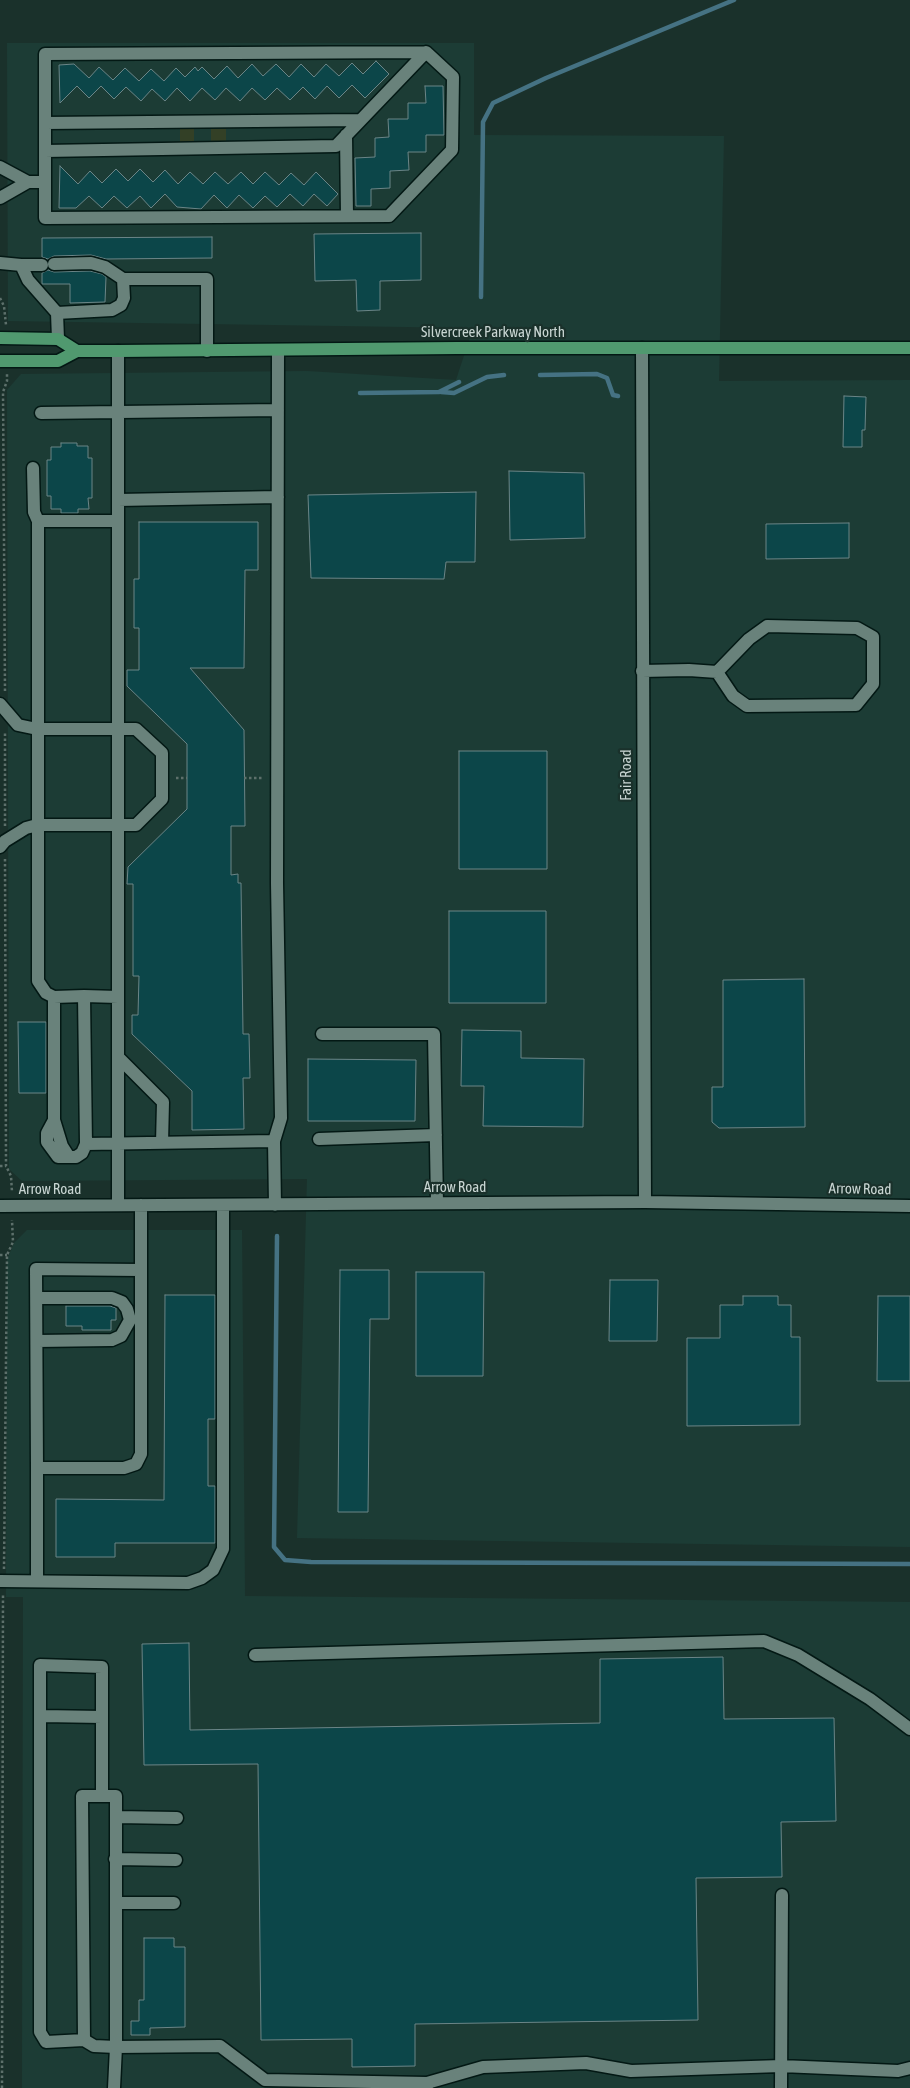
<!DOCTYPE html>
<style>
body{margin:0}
canvas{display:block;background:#1a312b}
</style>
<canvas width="910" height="2088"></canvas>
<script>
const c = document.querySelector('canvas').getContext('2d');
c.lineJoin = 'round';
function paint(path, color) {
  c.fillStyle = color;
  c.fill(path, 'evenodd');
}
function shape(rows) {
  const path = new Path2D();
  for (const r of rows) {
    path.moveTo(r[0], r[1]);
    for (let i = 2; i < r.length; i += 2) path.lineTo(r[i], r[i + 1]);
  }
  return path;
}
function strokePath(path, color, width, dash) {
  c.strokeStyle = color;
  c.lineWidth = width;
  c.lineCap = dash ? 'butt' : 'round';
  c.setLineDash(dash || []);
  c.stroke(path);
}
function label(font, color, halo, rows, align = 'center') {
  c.font = font + ' "Asap Condensed",sans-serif';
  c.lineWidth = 4.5;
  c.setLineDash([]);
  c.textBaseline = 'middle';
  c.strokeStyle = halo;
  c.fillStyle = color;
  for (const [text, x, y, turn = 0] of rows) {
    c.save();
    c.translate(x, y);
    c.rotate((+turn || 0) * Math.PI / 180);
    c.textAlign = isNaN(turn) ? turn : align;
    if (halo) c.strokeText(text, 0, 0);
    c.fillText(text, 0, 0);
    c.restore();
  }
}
paint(shape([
 [7,43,474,43,474,135,724,136,719,381,910,380,910,1547,297,1538,307,1179,22,1181,9,1169,7,390,21,374,307,371,456,380,473,328,8,321],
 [27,1230,242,1230,245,1596,910,1602,910,2088,22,2088,23,1597,6,1597,7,1260,14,1243]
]), '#1c3c35');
paint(shape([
 [180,129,194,129,194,142,180,142],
 [211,129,226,129,226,142,211,142]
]), '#334026');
strokePath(shape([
 [481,297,483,122,493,103,546,78,734,0],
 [540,375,597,374,607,378,613,395,618,396],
 [441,392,454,393,487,377,504,375],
 [360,393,439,392,459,382],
 [277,1236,274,1547,285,1560,311,1562,910,1564]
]), '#457283', 4.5);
const building = shape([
 [376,61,389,74,365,98,352,85,339,98,327,86,315,99,303,87,290,100,277,88,265,100,252,88,240,101,226,88,215,100,202,88,190,101,177,88,165,101,152,89,141,101,126,87,114,99,101,86,89,98,77,86,60,103,59,65,74,64,89,78,99,67,113,80,125,68,139,81,151,69,164,81,176,68,185,77,195,67,198,71,202,67,214,79,227,66,238,78,252,64,263,76,276,64,289,77,301,64,314,77,326,64,339,76,352,63,363,74,376,61],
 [425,86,443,86,444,135,426,135,426,152,408,152,409,170,390,171,390,188,371,189,371,206,356,206,355,158,375,157,375,138,389,137,388,119,408,119,408,103,426,103,425,86],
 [60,166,78,184,90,171,102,183,116,169,128,181,140,169,153,182,165,170,178,184,190,172,203,184,215,172,228,184,241,172,253,184,265,172,279,185,291,173,304,185,316,172,338,194,327,206,314,194,303,206,290,194,277,207,265,196,253,208,239,195,227,208,214,195,201,209,177,207,165,194,151,208,140,196,127,208,114,196,102,208,89,196,76,208,59,208,60,166],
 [421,233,421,280,380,281,380,310,357,311,356,280,315,281,314,234,421,233],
 [212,237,212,258,106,259,91,255,54,256,48,259,42,257,42,238,212,237],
 [48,270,54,272,90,271,102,274,106,277,105,302,70,303,70,284,42,284,42,273,48,270],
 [844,396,866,397,865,430,862,430,862,447,843,447,844,396],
 [61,443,77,443,77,446,88,446,88,458,92,458,92,498,88,498,89,509,78,509,78,513,61,513,61,509,51,509,51,496,47,496,47,460,51,460,51,447,61,447,61,443],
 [509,471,584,473,585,538,510,540,509,471],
 [476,492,475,562,446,562,444,579,311,578,308,495,476,492],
 [139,522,258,522,258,570,245,570,244,668,190,668,244,730,245,826,231,826,231,875,238,874,238,883,241,883,243,1034,249,1034,250,1078,243,1078,244,1129,192,1130,192,1091,132,1034,132,1015,138,1015,139,976,133,976,133,884,127,884,128,867,187,809,187,744,127,686,127,670,139,670,139,628,134,628,134,579,139,579,139,522],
 [849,523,849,558,766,559,766,524,849,523],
 [459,751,547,751,547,869,459,869,459,751],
 [449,911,546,911,546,1003,449,1003,449,911],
 [804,979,805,1127,719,1128,712,1122,712,1087,723,1087,723,980,804,979],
 [18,1022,46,1022,46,1093,19,1093,18,1022],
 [462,1030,521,1031,521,1058,584,1059,583,1127,483,1126,484,1086,461,1086,462,1030],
 [308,1059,416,1060,415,1121,308,1121,308,1059],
 [340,1270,389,1270,389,1319,370,1319,368,1512,338,1512,340,1270],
 [416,1272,484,1272,483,1376,416,1376,416,1272],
 [610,1280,658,1280,657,1341,609,1341,610,1280],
 [165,1295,215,1295,215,1419,208,1419,208,1486,215,1486,215,1543,115,1543,115,1557,56,1557,56,1499,164,1500,165,1295],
 [743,1296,778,1296,778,1305,791,1305,791,1337,800,1337,800,1425,687,1426,687,1338,720,1338,720,1305,743,1305,743,1296],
 [878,1296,910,1296,910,1381,877,1381,878,1296],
 [66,1306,110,1306,116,1308,116,1320,111,1320,111,1330,82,1330,82,1326,66,1326,66,1306],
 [189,1643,190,1730,600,1723,600,1659,723,1657,724,1719,834,1718,836,1821,781,1822,782,1877,696,1878,698,2020,415,2024,415,2066,352,2067,352,2039,261,2040,258,1764,144,1765,142,1644,189,1643],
 [144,1938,174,1938,174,1947,185,1947,185,2027,150,2028,150,2035,131,2035,131,2021,139,2021,139,2000,144,2000,144,1938]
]);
paint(building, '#0c4649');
strokePath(building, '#6b8587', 1);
const minor = shape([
 [426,52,453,77,452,150,389,216,45,218,45,54,426,52],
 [45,123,360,120],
 [346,135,347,216],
 [45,151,336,146,426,52],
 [0,167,28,182],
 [0,198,28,182,45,182],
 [0,263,21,265,28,280,57,313,58,339],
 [54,264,91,263,105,267,123,279],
 [21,265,42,265],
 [57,313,112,310,121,305,124,298,123,279,207,279,207,351],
 [642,348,645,1202],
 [118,351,118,1205],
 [41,413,278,410],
 [33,468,34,512,38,521,38,981,46,993,54,997,84,996],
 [118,500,278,497],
 [38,521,118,521],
 [642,671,689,670,717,672,749,639,767,626,857,628,873,637,873,684,856,705,747,706,733,696,717,672],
 [0,704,18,725,37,729,136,729,162,753,162,799,136,825,37,825,26,828,5,841,0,847],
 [54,997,54,1120,62,1146,69,1157,76,1157,82,1153,86,1144],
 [118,997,84,996,86,1144,274,1141],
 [322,1034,434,1034,437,1203],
 [118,1057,163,1102,162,1143],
 [54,1120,47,1133,47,1142,58,1157,69,1157],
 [319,1139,436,1135],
 [275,1205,274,1141,281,1118,277,883,278,350],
 [0,1206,645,1202,910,1206],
 [37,1298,112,1298,122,1302,127,1309,130,1320,121,1336,112,1340,37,1341],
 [37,1468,36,1269,140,1270],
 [0,1581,188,1583,202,1578,213,1570,223,1549,223,1205],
 [37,1581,37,1468,124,1468,136,1464,141,1454,141,1205],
 [255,1655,764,1641,798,1655,870,1699,910,1729],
 [42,1716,102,1717],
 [102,1795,102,1667,40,1665,40,2032,46,2042,84,2040,82,1796,116,1796,116,2047,114,2088],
 [116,1817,177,1818],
 [115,1859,176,1860],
 [116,1903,174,1903],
 [84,2040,94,2046,116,2047,220,2046,265,2080,427,2083,427,2088],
 [427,2083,483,2067,586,2063,631,2071,781,2066,898,2071,910,2068],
 [781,2088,782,1895]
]);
const major = shape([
 [0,338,58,339,77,351,118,351,456,348,910,348],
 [0,361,58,361,77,351]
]);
strokePath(minor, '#031814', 15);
strokePath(major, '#031814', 15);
strokePath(shape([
 [0,298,4,306,6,325],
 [5,691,3,392,7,381,7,373],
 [176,778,187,778],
 [244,778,263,778],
 [5,826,5,732],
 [5,859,6,1166,11,1176,12,1192],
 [0,1166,6,1166],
 [0,1255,7,1255],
 [4,1569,7,1255,13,1242,12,1220],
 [2,2088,3,1594]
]), '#5d706b', 2.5, [2.5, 2.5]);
strokePath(minor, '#69827b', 12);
strokePath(major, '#50996f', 12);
label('15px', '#c8d5d2', '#1a312b', [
 ["Silvercreek Parkway North",493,332],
 ["Fair Road",626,775,-90],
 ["Arrow Road",455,1187],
 ["Arrow Road",50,1189],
 ["Arrow Road",860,1189,1]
]);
</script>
